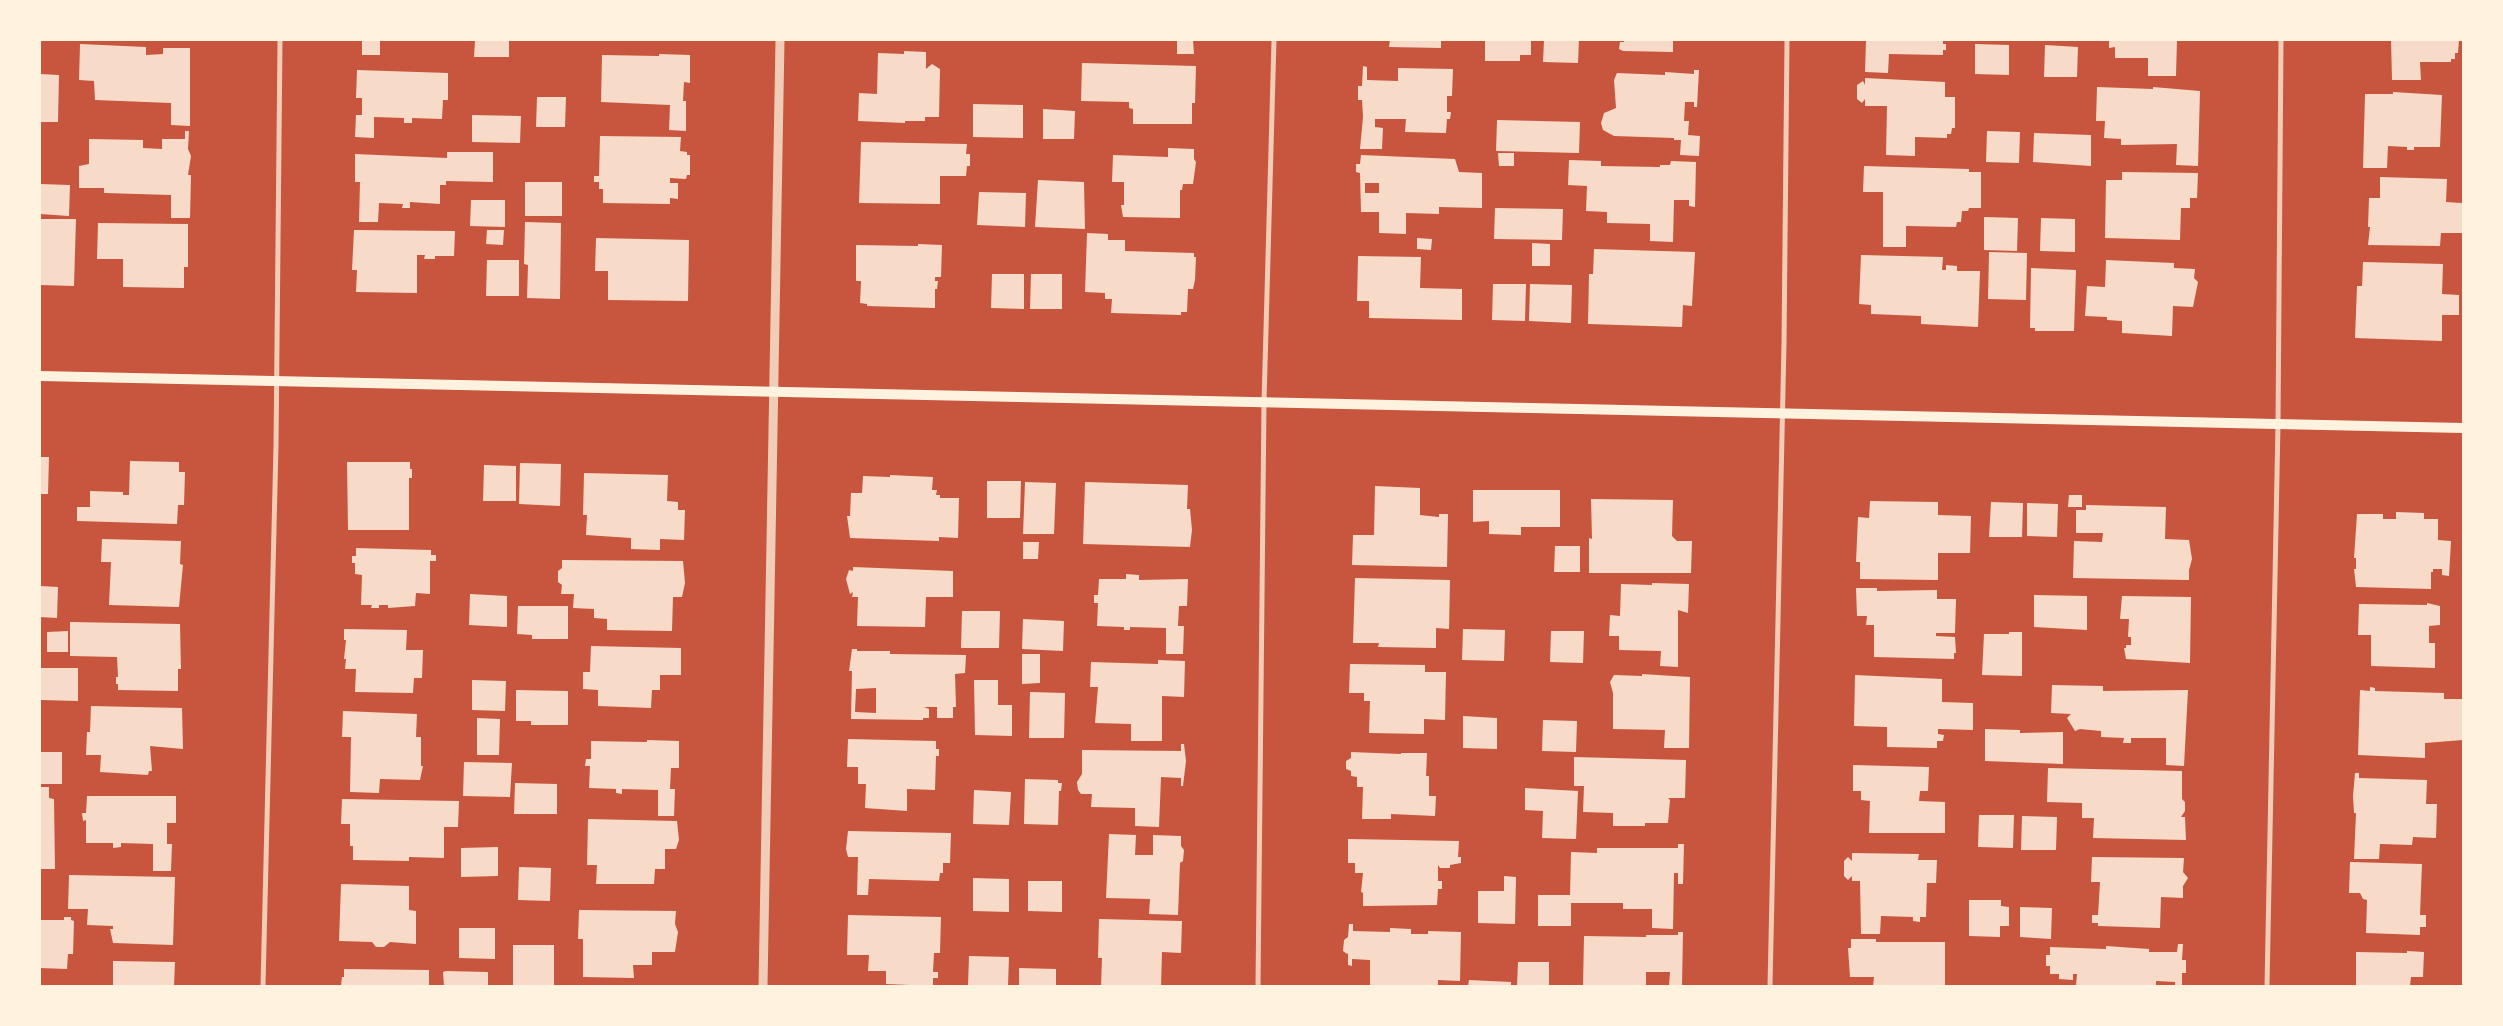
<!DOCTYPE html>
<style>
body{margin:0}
#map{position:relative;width:2503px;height:1026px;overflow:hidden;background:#c8553d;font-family:Cabin,sans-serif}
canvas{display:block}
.frame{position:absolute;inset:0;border:41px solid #fff3e0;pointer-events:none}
</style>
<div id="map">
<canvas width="2503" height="1026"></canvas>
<div class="frame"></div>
</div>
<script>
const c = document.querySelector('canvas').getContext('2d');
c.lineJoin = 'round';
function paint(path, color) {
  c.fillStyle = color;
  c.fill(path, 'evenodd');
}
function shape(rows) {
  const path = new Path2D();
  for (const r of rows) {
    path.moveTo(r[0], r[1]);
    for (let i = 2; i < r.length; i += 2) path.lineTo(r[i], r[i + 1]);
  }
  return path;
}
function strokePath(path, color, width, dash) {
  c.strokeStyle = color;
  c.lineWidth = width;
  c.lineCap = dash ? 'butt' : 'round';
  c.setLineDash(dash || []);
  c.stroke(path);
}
paint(shape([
 [362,40,380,40,380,55,362,55],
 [475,40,509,40,509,57,474,57],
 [1177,40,1193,40,1194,54,1177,54],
 [1390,40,1441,40,1441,48,1389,47],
 [1485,40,1531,40,1531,55,1520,55,1520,61,1485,61],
 [1544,40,1579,40,1578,63,1543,62],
 [1624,40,1673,40,1673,52,1623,51,1619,49,1620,42,1624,42],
 [1866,40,1943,40,1943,44,1946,44,1946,50,1943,50,1943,55,1889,54,1888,73,1865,72],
 [2109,40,2177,40,2176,76,2148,76,2148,58,2115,58,2115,47,2109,48],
 [2391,40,2459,40,2458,53,2455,53,2455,59,2451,59,2451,62,2420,62,2421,80,2392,80],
 [80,44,146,47,146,55,163,54,163,48,190,48,190,126,171,125,171,103,95,100,94,81,79,80],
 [1975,44,2009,45,2009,75,1975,74],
 [2045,45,2078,47,2077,77,2044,77],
 [904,51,926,52,926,69,932,64,940,69,939,117,925,117,925,121,905,121,905,123,858,121,859,93,877,94,878,53,904,54],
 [659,54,690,55,690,83,684,82,683,101,686,101,686,131,669,130,670,105,601,102,602,55,659,56],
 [1082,63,1196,66,1195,103,1192,103,1192,124,1133,124,1133,109,1129,108,1129,102,1081,101],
 [1363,66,1367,67,1367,80,1398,81,1398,68,1453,69,1452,96,1447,96,1447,112,1451,112,1450,119,1447,119,1446,133,1405,132,1406,119,1375,119,1375,127,1383,128,1382,149,1360,149,1363,117,1362,100,1358,100,1358,86,1362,86],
 [357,70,448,73,448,100,443,100,442,119,412,118,412,123,404,123,404,118,374,117,374,138,355,137,356,115,362,115,362,98,356,98],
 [1694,70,1699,70,1697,107,1694,107,1694,102,1685,102,1684,121,1689,121,1688,135,1700,136,1699,156,1680,155,1681,140,1674,140,1674,138,1614,136,1603,130,1601,123,1604,113,1616,108,1614,80,1617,73,1665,75,1665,72,1694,74],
 [40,74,59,75,58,122,40,122],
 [1865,78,1945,82,1945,97,1955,97,1955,128,1952,128,1951,134,1947,134,1947,138,1915,137,1915,156,1886,155,1887,106,1865,106,1865,99,1862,103,1857,99,1857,85,1863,81,1865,85],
 [2097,87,2153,89,2153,87,2200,91,2198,166,2176,165,2177,144,2121,145,2121,139,2104,138,2105,121,2096,121],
 [2393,92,2442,95,2440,147,2414,147,2414,150,2407,150,2407,147,2388,146,2387,168,2363,168,2365,94,2393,94],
 [537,97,566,97,565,127,536,127],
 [973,104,1023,105,1023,138,973,137],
 [1043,109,1075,111,1074,139,1043,139],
 [472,115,521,116,520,143,472,142],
 [1497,120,1580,122,1579,153,1496,151],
 [185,131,189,131,188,149,191,156,188,175,191,175,190,218,171,218,171,195,104,193,104,188,79,188,79,166,89,164,89,139,143,140,143,148,162,149,162,139,185,139],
 [1987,131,2020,132,2019,163,1986,162],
 [2034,133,2091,135,2091,166,2033,162],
 [600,136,681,137,680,151,687,152,687,155,690,155,690,175,687,175,686,179,670,178,670,183,678,183,678,199,670,198,670,204,603,203,603,189,599,189,599,182,594,182,594,176,599,176],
 [861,142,967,144,966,154,970,154,970,166,967,166,966,176,940,176,940,204,859,203],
 [1168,148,1194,149,1194,159,1196,162,1193,184,1183,184,1182,190,1180,190,1180,218,1123,217,1121,205,1124,205,1124,182,1112,182,1113,155,1168,157],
 [447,152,493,152,493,182,446,181,446,185,440,185,440,204,410,202,410,208,402,208,403,204,379,203,378,222,359,222,360,182,355,182,355,154,447,158],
 [1498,153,1514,153,1514,166,1499,166],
 [1361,155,1455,159,1459,172,1482,173,1482,208,1439,207,1439,214,1406,213,1406,234,1379,233,1379,212,1361,212,1360,173,1356,172,1356,164,1360,164],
 [1365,183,1379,183,1379,193,1365,193],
 [1569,160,1601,161,1601,166,1660,167,1660,165,1670,165,1671,161,1696,162,1695,207,1689,206,1689,200,1674,200,1673,242,1650,241,1650,224,1607,223,1607,212,1586,211,1587,186,1568,185],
 [1864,166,1969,169,1969,172,1981,172,1981,208,1969,208,1968,211,1962,211,1961,222,1957,222,1956,227,1906,226,1906,247,1883,247,1883,192,1863,192],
 [2122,172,2198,173,2197,198,2190,198,2190,208,2181,208,2180,240,2105,238,2106,180,2122,180],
 [2380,177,2447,179,2446,202,2462,203,2462,233,2441,233,2440,246,2368,245,2370,227,2368,227,2369,198,2380,198],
 [1038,180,1084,182,1085,229,1035,227],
 [525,182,562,182,562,216,525,216],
 [40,184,70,185,69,216,40,214],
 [979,192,1026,193,1025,227,977,225],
 [471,200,505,200,505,227,470,226],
 [1495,208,1563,209,1562,240,1494,239],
 [1984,217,2018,218,2017,251,1984,250],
 [2041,218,2075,219,2075,252,2040,251],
 [40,219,76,219,74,286,40,285],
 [525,222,561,223,560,299,527,298,528,265,524,264],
 [98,223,188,224,188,267,184,267,184,288,123,287,123,259,97,259],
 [354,230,455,231,454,256,435,256,435,259,424,259,425,255,417,255,417,293,356,292,357,270,352,270],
 [487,230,504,230,503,245,486,244],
 [1087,233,1108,234,1108,240,1125,240,1125,251,1194,253,1194,257,1196,257,1195,280,1193,289,1188,289,1187,312,1181,312,1181,315,1111,313,1112,299,1105,299,1105,293,1085,292],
 [596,238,689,240,688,301,608,300,608,271,595,271],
 [1417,238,1432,239,1431,250,1417,249],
 [1532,243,1550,244,1550,266,1532,266],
 [918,244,942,245,941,277,935,277,935,281,938,281,937,289,935,289,935,308,867,306,867,304,860,303,861,281,856,281,856,245,918,246],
 [1594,249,1695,252,1692,306,1683,305,1682,327,1588,324,1589,274,1593,274],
 [1989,252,2027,253,2026,300,1988,299],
 [1861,255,1943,257,1942,270,1946,270,1946,265,1957,266,1957,271,1980,271,1978,327,1921,324,1921,316,1871,314,1871,305,1859,304],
 [1358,256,1421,257,1420,288,1462,289,1462,320,1369,318,1369,301,1357,301],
 [487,260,519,260,519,296,486,296],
 [2106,260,2174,263,2174,268,2195,269,2194,278,2198,282,2193,307,2173,306,2172,336,2122,333,2122,321,2107,320,2107,317,2085,316,2087,286,2105,287],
 [2363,262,2443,264,2442,294,2459,295,2459,315,2442,315,2442,341,2355,338,2357,286,2362,286],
 [2031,268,2076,270,2074,331,2035,331,2035,328,2030,328],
 [992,274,1024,274,1024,309,991,308],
 [1031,274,1062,274,1062,309,1030,309],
 [1493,284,1526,284,1525,321,1492,320],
 [1530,284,1572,285,1571,323,1529,321],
 [40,457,49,457,48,494,40,494],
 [130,461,179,462,179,472,185,472,184,505,178,505,177,524,77,521,77,507,90,507,90,491,123,492,123,495,129,495],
 [347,462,410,462,410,469,412,469,412,478,409,478,409,530,348,530],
 [520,463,561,464,560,506,519,504],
 [484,465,516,466,516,501,483,501],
 [584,473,668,475,667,501,678,502,678,510,685,510,684,540,660,539,660,550,631,549,631,538,586,535,587,515,583,515],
 [890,475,933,477,932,490,937,490,936,495,940,495,940,498,959,498,958,538,939,537,939,541,850,538,847,516,850,516,851,493,862,493,863,476,890,477],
 [987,481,1021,481,1020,518,987,518],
 [1025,482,1056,483,1054,534,1023,534],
 [1085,482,1188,485,1187,509,1190,509,1192,530,1190,547,1083,544],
 [1375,486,1420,488,1420,515,1439,517,1439,514,1448,514,1447,567,1352,565,1353,535,1374,535],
 [1473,490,1560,490,1560,527,1521,527,1521,535,1489,534,1489,521,1473,522],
 [2069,495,2082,495,2082,507,2068,507],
 [1591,499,1673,500,1672,536,1677,541,1692,541,1691,573,1589,573,1589,538,1592,539],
 [1870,501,1938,502,1938,515,1971,516,1970,553,1938,553,1938,580,1860,579,1860,562,1856,562,1858,517,1869,518],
 [1991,502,2023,503,2022,537,1989,537],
 [2027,503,2058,504,2057,537,2027,536],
 [2086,505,2166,507,2165,539,2189,540,2192,559,2189,570,2189,580,2073,578,2074,541,2102,542,2103,533,2076,533,2076,510,2086,510],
 [2396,512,2424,513,2424,519,2438,519,2438,540,2451,541,2449,576,2442,575,2442,569,2433,569,2433,572,2431,572,2431,589,2356,587,2354,569,2356,569,2356,558,2354,558,2357,514,2383,514,2383,519,2396,519],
 [102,539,181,541,180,564,183,565,179,607,109,605,111,562,101,562],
 [1023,542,1039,542,1038,559,1023,559],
 [1555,546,1580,546,1580,572,1554,572],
 [356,548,431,550,431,555,436,555,436,561,430,561,430,594,416,593,415,606,388,608,388,605,379,605,379,608,371,608,372,605,361,605,362,575,355,574,355,563,352,563,352,556,356,556],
 [562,560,683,561,685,583,682,597,673,597,672,631,607,630,607,619,594,618,594,609,573,608,574,594,561,594,562,585,558,582,558,571,562,568],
 [853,567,953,571,953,597,926,597,925,627,857,626,858,597,852,597,853,592,850,594,846,579,849,570,853,571],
 [1126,574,1139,575,1139,580,1188,579,1187,606,1179,606,1178,626,1184,626,1183,654,1166,654,1166,628,1130,627,1130,630,1124,630,1124,627,1097,626,1098,603,1094,603,1094,595,1098,595,1099,579,1126,579],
 [1355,578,1450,580,1449,629,1436,628,1436,648,1378,647,1379,643,1353,643],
 [1652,583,1689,584,1688,613,1678,610,1678,667,1660,666,1661,651,1619,650,1619,636,1609,636,1610,615,1620,616,1621,584,1652,585],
 [40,586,58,587,57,618,40,617],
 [1856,588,1877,588,1877,591,1937,590,1937,599,1956,599,1955,633,1936,633,1936,636,1955,637,1956,653,1954,653,1954,659,1874,657,1874,625,1866,625,1867,616,1857,616],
 [470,594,507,596,507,627,469,625],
 [2034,595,2087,596,2087,630,2034,627],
 [2122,596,2191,597,2190,663,2126,659,2124,648,2126,648,2126,645,2131,645,2131,637,2128,637,2129,619,2120,619],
 [2427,603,2440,606,2440,625,2429,626,2429,643,2435,643,2435,668,2371,666,2371,635,2358,635,2359,604,2427,605],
 [518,606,568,606,568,639,532,639,532,635,517,634],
 [962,611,1000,611,999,648,961,648],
 [1023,619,1064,621,1063,651,1022,649],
 [70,622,180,624,181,669,178,669,178,691,118,690,118,684,116,684,116,677,118,677,117,657,70,656],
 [344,629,407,630,406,650,423,650,422,678,414,678,413,693,355,692,356,669,345,669,346,659,344,659,346,640,344,640],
 [1463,629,1505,630,1504,661,1462,660],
 [68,631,68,652,47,652,47,632],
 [1551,631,1584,631,1583,663,1550,662],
 [2009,632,2022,632,2022,676,1982,675,1984,634,2009,634],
 [591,646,681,648,681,675,660,675,660,690,652,690,651,708,598,706,598,690,583,689,583,672,590,672],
 [852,649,857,649,857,651,890,651,890,654,966,655,965,673,955,674,956,707,953,707,953,718,937,718,937,707,924,707,929,709,929,718,923,718,923,720,851,719,852,671,849,671],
 [876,688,876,713,855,712,856,689],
 [1022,654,1040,654,1040,683,1022,684],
 [1158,660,1185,661,1184,697,1162,696,1162,741,1131,741,1131,724,1095,723,1098,687,1090,687,1091,662,1158,664],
 [1350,664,1425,665,1425,672,1446,672,1445,720,1424,719,1424,734,1369,733,1370,701,1364,701,1364,693,1349,693],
 [41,668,78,668,78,701,41,700],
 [1642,674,1690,677,1689,748,1664,748,1665,730,1613,729,1613,693,1610,682,1614,675,1642,676],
 [1855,675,1942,679,1942,702,1973,703,1973,730,1938,729,1938,734,1944,735,1943,741,1937,741,1937,748,1887,747,1887,727,1854,726],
 [472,680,506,681,505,711,472,710],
 [974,680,998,680,998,705,1012,705,1012,736,975,735],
 [2052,685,2103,686,2103,691,2188,690,2184,766,2166,765,2166,738,2131,738,2131,743,2123,743,2124,738,2101,737,2101,731,2080,729,2075,731,2067,718,2071,714,2051,713],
 [2370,687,2375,688,2375,691,2444,693,2444,699,2463,699,2463,740,2425,743,2425,758,2358,755,2360,690,2370,691],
 [516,690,568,691,568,725,531,725,531,721,516,721],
 [1030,692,1065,693,1064,738,1029,738],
 [91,706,182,708,183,749,150,746,152,771,149,771,148,775,100,772,101,755,86,755,87,732,90,732],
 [343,711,417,714,416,737,421,737,421,766,423,766,420,780,380,779,379,793,350,792,351,737,342,737],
 [1463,716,1497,718,1497,749,1463,748],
 [477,718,500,719,499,755,477,755],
 [1543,720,1577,721,1576,752,1542,751],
 [1985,729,2020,730,2020,733,2063,732,2063,764,1985,761],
 [848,739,936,741,936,749,939,749,939,756,936,756,935,790,907,789,907,811,865,808,866,784,858,784,858,767,847,767],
 [647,740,679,741,679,768,671,768,670,789,675,789,674,816,658,816,658,790,622,789,622,794,616,793,616,789,589,788,590,766,585,766,586,759,591,759,591,741,647,742],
 [1181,744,1184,744,1186,761,1183,786,1181,786,1181,778,1161,777,1159,827,1135,826,1135,808,1091,807,1092,794,1081,794,1078,790,1077,782,1082,774,1082,750,1181,751],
 [40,752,62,752,62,784,40,784],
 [1351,752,1401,754,1401,753,1427,753,1426,776,1429,776,1429,796,1436,796,1435,816,1391,814,1391,819,1362,819,1363,787,1357,787,1357,777,1351,776,1351,771,1346,769,1346,761,1351,758],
 [1574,757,1686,760,1685,798,1668,798,1670,800,1668,823,1645,823,1645,826,1613,826,1613,813,1583,812,1584,786,1574,786],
 [464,762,512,763,510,797,463,796],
 [1853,765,1929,767,1928,791,1920,791,1919,801,1945,802,1945,833,1869,833,1870,801,1861,800,1861,791,1853,791],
 [2048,768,2182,771,2182,799,2185,802,2185,811,2181,817,2185,817,2186,840,2093,838,2094,818,2082,818,2082,803,2047,802],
 [2355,773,2359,773,2359,778,2427,780,2426,804,2437,804,2436,838,2413,837,2412,845,2380,844,2379,859,2354,859,2356,813,2354,813,2353,796],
 [1025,779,1058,780,1058,783,1062,783,1061,791,1059,791,1058,825,1024,824],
 [515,783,557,784,557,814,514,814],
 [40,787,49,787,49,798,54,799,55,869,40,869],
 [1525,788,1578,791,1576,839,1542,838,1543,811,1525,810],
 [974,790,1011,792,1009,825,973,824],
 [87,796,176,796,176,823,167,823,167,844,172,844,171,871,153,871,153,844,121,843,121,847,113,848,113,843,86,843,86,820,83,821,82,813,86,813],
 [342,799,459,801,458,827,444,827,444,858,409,857,409,861,353,860,353,846,350,846,350,824,341,824],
 [1979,815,2014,815,2013,848,1978,847],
 [2022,816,2057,817,2056,850,2021,850],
 [588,819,677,821,679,840,676,849,665,849,665,869,655,869,654,884,596,884,597,865,587,865],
 [848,831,951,833,950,863,943,863,943,873,940,873,939,881,869,879,868,895,857,895,858,857,848,857,846,849],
 [1109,834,1136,835,1135,855,1153,855,1153,835,1181,836,1181,846,1184,850,1183,861,1180,863,1178,915,1149,914,1150,899,1106,898],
 [1348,839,1459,841,1458,857,1461,857,1461,863,1450,865,1450,868,1440,868,1438,865,1438,881,1442,881,1442,889,1438,889,1437,905,1363,906,1363,893,1361,892,1363,873,1355,873,1355,863,1348,863],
 [1678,844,1684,844,1683,884,1678,884,1678,873,1674,873,1673,929,1652,928,1652,909,1623,909,1623,903,1571,903,1571,926,1538,926,1538,895,1570,895,1571,852,1597,853,1597,848,1678,848],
 [498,847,498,876,461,877,461,848],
 [1852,853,1919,854,1918,860,1937,860,1936,883,1927,883,1926,917,1920,917,1920,922,1913,921,1913,917,1881,916,1880,934,1861,934,1860,881,1852,881,1852,876,1848,880,1844,876,1844,861,1848,857,1852,861],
 [2092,857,2184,858,2183,872,2188,878,2183,886,2183,898,2161,897,2160,928,2098,926,2098,923,2092,923,2092,915,2098,915,2100,882,2091,882],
 [2350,862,2422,864,2420,915,2426,915,2426,927,2420,927,2420,935,2366,933,2367,900,2363,899,2360,893,2349,893],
 [519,867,551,868,550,901,518,900],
 [69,875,175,877,173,945,113,943,110,929,113,929,113,926,87,925,88,909,68,909],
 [1504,876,1516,877,1515,924,1478,923,1478,891,1504,891],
 [973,878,1009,879,1009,912,973,911],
 [1028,881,1062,881,1062,912,1028,911],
 [341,884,409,886,409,910,416,911,416,944,390,942,384,947,376,947,372,942,339,941],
 [1969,900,2001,900,2001,906,2009,907,2009,926,2000,926,2000,937,1969,936],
 [2020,907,2052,908,2051,939,2020,937],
 [579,910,676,911,675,924,678,932,675,952,652,952,652,965,633,965,634,978,583,977,583,939,578,939],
 [848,915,941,917,940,953,934,953,933,972,938,972,938,978,933,978,933,986,886,984,886,971,868,971,869,955,847,955],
 [64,917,71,917,71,920,74,921,73,954,68,954,67,969,40,968,40,920,64,920],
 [1099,919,1182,921,1181,953,1162,952,1161,986,1101,986,1102,958,1098,958],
 [1349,924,1353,924,1353,931,1390,932,1390,928,1411,929,1411,934,1428,934,1428,931,1461,932,1460,981,1438,980,1438,985,1434,986,1370,986,1370,960,1352,959,1352,966,1348,965,1348,953,1347,954,1343,951,1344,940,1348,937],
 [459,928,495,928,495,959,459,958],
 [1678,932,1683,932,1682,986,1669,986,1670,972,1646,972,1646,986,1583,986,1584,936,1646,937,1646,935,1678,935],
 [1851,939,1876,939,1876,942,1945,942,1945,986,1873,986,1874,977,1850,977,1848,948,1851,948],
 [2178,944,2183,944,2182,960,2186,960,2186,973,2182,973,2182,986,2175,986,2175,982,2156,981,2156,986,2076,986,2077,974,2073,974,2073,980,2059,979,2059,974,2050,974,2050,966,2046,966,2046,955,2050,955,2050,947,2106,949,2106,946,2149,949,2149,952,2177,952],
 [513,945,554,945,554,986,513,986],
 [2407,951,2424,952,2423,977,2411,977,2410,986,2356,986,2356,952,2407,953],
 [969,956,1009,957,1008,986,968,986],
 [113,961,175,962,174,986,113,986],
 [1518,962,1549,962,1549,986,1517,986],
 [1019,968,1056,969,1056,986,1019,986],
 [344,969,429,970,429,986,344,986,341,985,342,977,344,977],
 [446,971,488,972,488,986,444,986,443,972],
 [1469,980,1511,982,1511,986,1468,986]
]), '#f7dbc8');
strokePath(shape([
 [263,986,276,446,280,40],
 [1258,986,1264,402,1274,40],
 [1770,986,1784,344,1787,40],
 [2267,986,2278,424,2281,40]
]), '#f1ccb7', 5);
strokePath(shape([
 [763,986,780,40]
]), '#f1ccb7', 9);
strokePath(shape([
 [40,376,2463,428]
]), '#fff3e0', 10);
</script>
